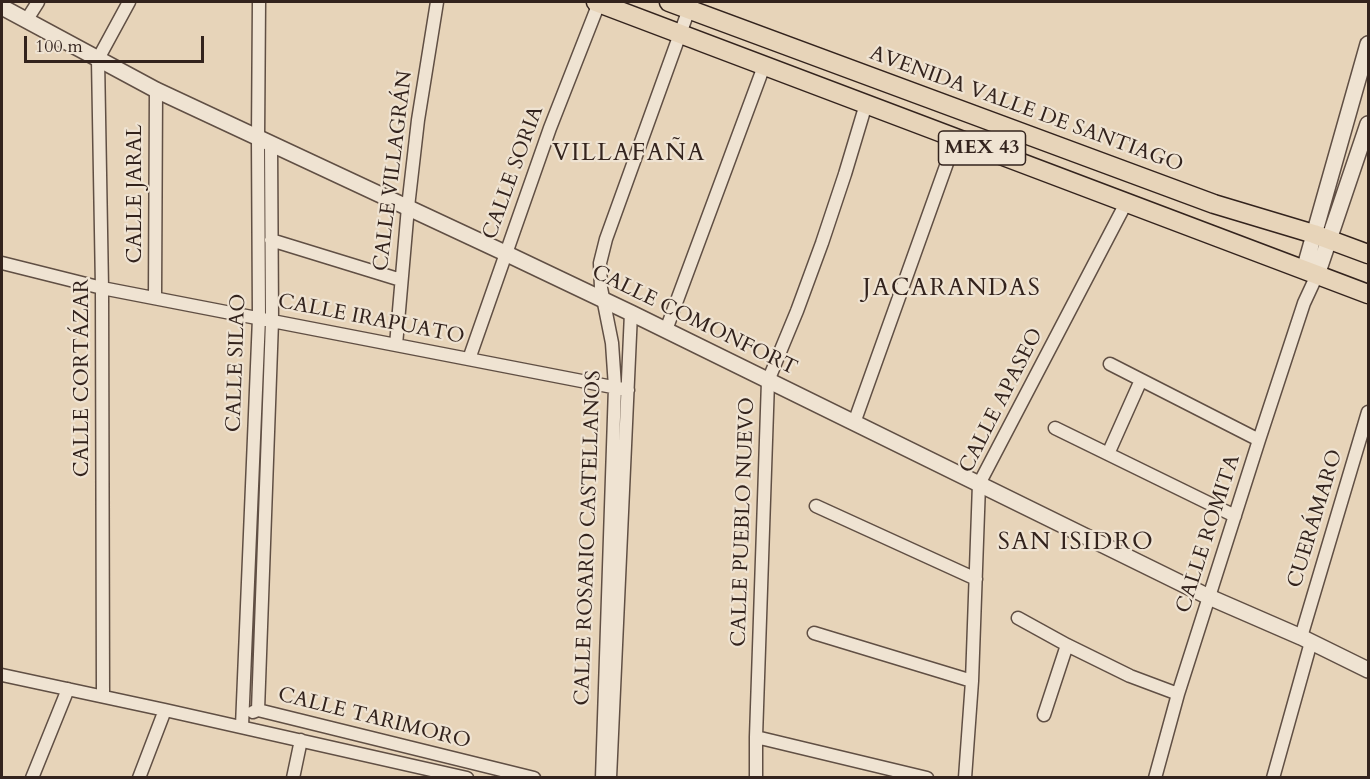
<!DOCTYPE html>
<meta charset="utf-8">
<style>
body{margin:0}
#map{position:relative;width:1370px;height:779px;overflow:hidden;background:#e7d4b9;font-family:Cardo,serif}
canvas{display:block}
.frame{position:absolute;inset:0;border:3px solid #33231d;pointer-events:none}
.scale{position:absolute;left:24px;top:36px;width:180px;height:27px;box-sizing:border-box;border:3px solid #33231d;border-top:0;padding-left:8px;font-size:18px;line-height:21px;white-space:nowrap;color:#33231d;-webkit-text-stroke:4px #efe3d2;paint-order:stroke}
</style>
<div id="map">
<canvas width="1370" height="779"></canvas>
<div class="frame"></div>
<div class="scale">100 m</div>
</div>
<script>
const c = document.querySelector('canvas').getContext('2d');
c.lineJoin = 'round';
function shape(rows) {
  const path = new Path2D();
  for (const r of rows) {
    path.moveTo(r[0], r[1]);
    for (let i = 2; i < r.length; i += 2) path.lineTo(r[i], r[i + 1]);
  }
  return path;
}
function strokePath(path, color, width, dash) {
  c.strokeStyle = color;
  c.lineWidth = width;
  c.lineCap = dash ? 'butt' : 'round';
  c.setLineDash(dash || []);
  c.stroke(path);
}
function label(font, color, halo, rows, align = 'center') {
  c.font = font + ' Cardo,serif';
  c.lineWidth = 4.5;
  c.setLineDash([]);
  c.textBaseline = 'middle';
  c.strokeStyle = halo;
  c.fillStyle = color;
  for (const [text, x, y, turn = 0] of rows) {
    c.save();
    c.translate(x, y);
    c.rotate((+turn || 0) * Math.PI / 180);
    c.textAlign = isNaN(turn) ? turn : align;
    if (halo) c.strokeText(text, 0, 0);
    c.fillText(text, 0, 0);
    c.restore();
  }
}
const minor = shape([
 [26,21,38,2],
 [271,240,401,280],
 [2,263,102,288,628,390],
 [155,298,156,90],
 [666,330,764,66],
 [396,345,408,207,418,120,437,2],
 [469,359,550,128,599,3],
 [1110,364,1259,440],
 [854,423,956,138],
 [1055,428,1235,516],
 [1108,454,1141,380],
 [816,506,976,579],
 [1018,618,1067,645,1130,676,1178,694],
 [814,633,972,681],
 [1301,637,1368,412],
 [2,675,165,710,467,778],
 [103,696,102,288,98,59,129,2],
 [258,710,272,321,271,144],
 [253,712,258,710,534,778],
 [1044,715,1067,645],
 [242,726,259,318,258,138,259,2],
 [756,737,927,778],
 [32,778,68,689],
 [139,778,165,710],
 [293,778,301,740],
 [602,778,615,387,612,343,601,288,600,263,606,239,689,9],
 [610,778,631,313],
 [756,778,756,737,768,381,797,311,822,243,845,174,866,104],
 [965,778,972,681,979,484,1126,203],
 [1155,778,1178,694,1259,440,1304,303,1317,275],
 [1273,778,1311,642]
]);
const tertiary = shape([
 [2,7,156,90,505,253,631,313,1209,597,1301,637,1368,670],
 [1304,270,1368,44],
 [1317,275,1368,124]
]);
const primary = shape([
 [596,2,1368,294],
 [669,2,1214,204,1314,234,1368,254]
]);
strokePath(minor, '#604f44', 15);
strokePath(tertiary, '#604f44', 18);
strokePath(primary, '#33231d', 21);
strokePath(minor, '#efe3d2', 12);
strokePath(tertiary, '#efe3d2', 15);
strokePath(primary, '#e7d4b9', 18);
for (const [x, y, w] of [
 [982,148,87]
]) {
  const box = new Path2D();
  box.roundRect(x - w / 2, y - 17, w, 34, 4.5);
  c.fillStyle = '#efe3d2';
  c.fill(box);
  strokePath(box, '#33231d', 1.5);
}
label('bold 20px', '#33231d', null, [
 ["MEX 43",982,148]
]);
label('21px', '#33231d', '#efe3d2', [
 ["AVENIDA VALLE DE SANTIAGO",1026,110,20],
 ["CALLE VILLAGRÁN",394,171,-83],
 ["CALLE SORIA",514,173,-70],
 ["CALLE JARAL",136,194,-90],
 ["CALLE IRAPUATO",371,320,11],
 ["CALLE COMONFORT",694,321,26],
 ["CALLE SILAO",237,363,-88],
 ["CALLE CORTÁZAR",83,378,-90],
 ["CALLE APASEO",1002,401,-63],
 ["CUERÁMARO",1316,519,-73],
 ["CALLE PUEBLO NUEVO",744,522,-88],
 ["CALLE ROMITA",1209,534,-72],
 ["CALLE ROSARIO CASTELLANOS",589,538,-88],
 ["CALLE TARIMORO",374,719,14]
]);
c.letterSpacing = '1.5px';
label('24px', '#33231d', '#efe3d2', [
 ["VILLAFAÑA",629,154],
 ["JACARANDAS",952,289],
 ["SAN ISIDRO",1076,543]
]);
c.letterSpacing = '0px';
</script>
